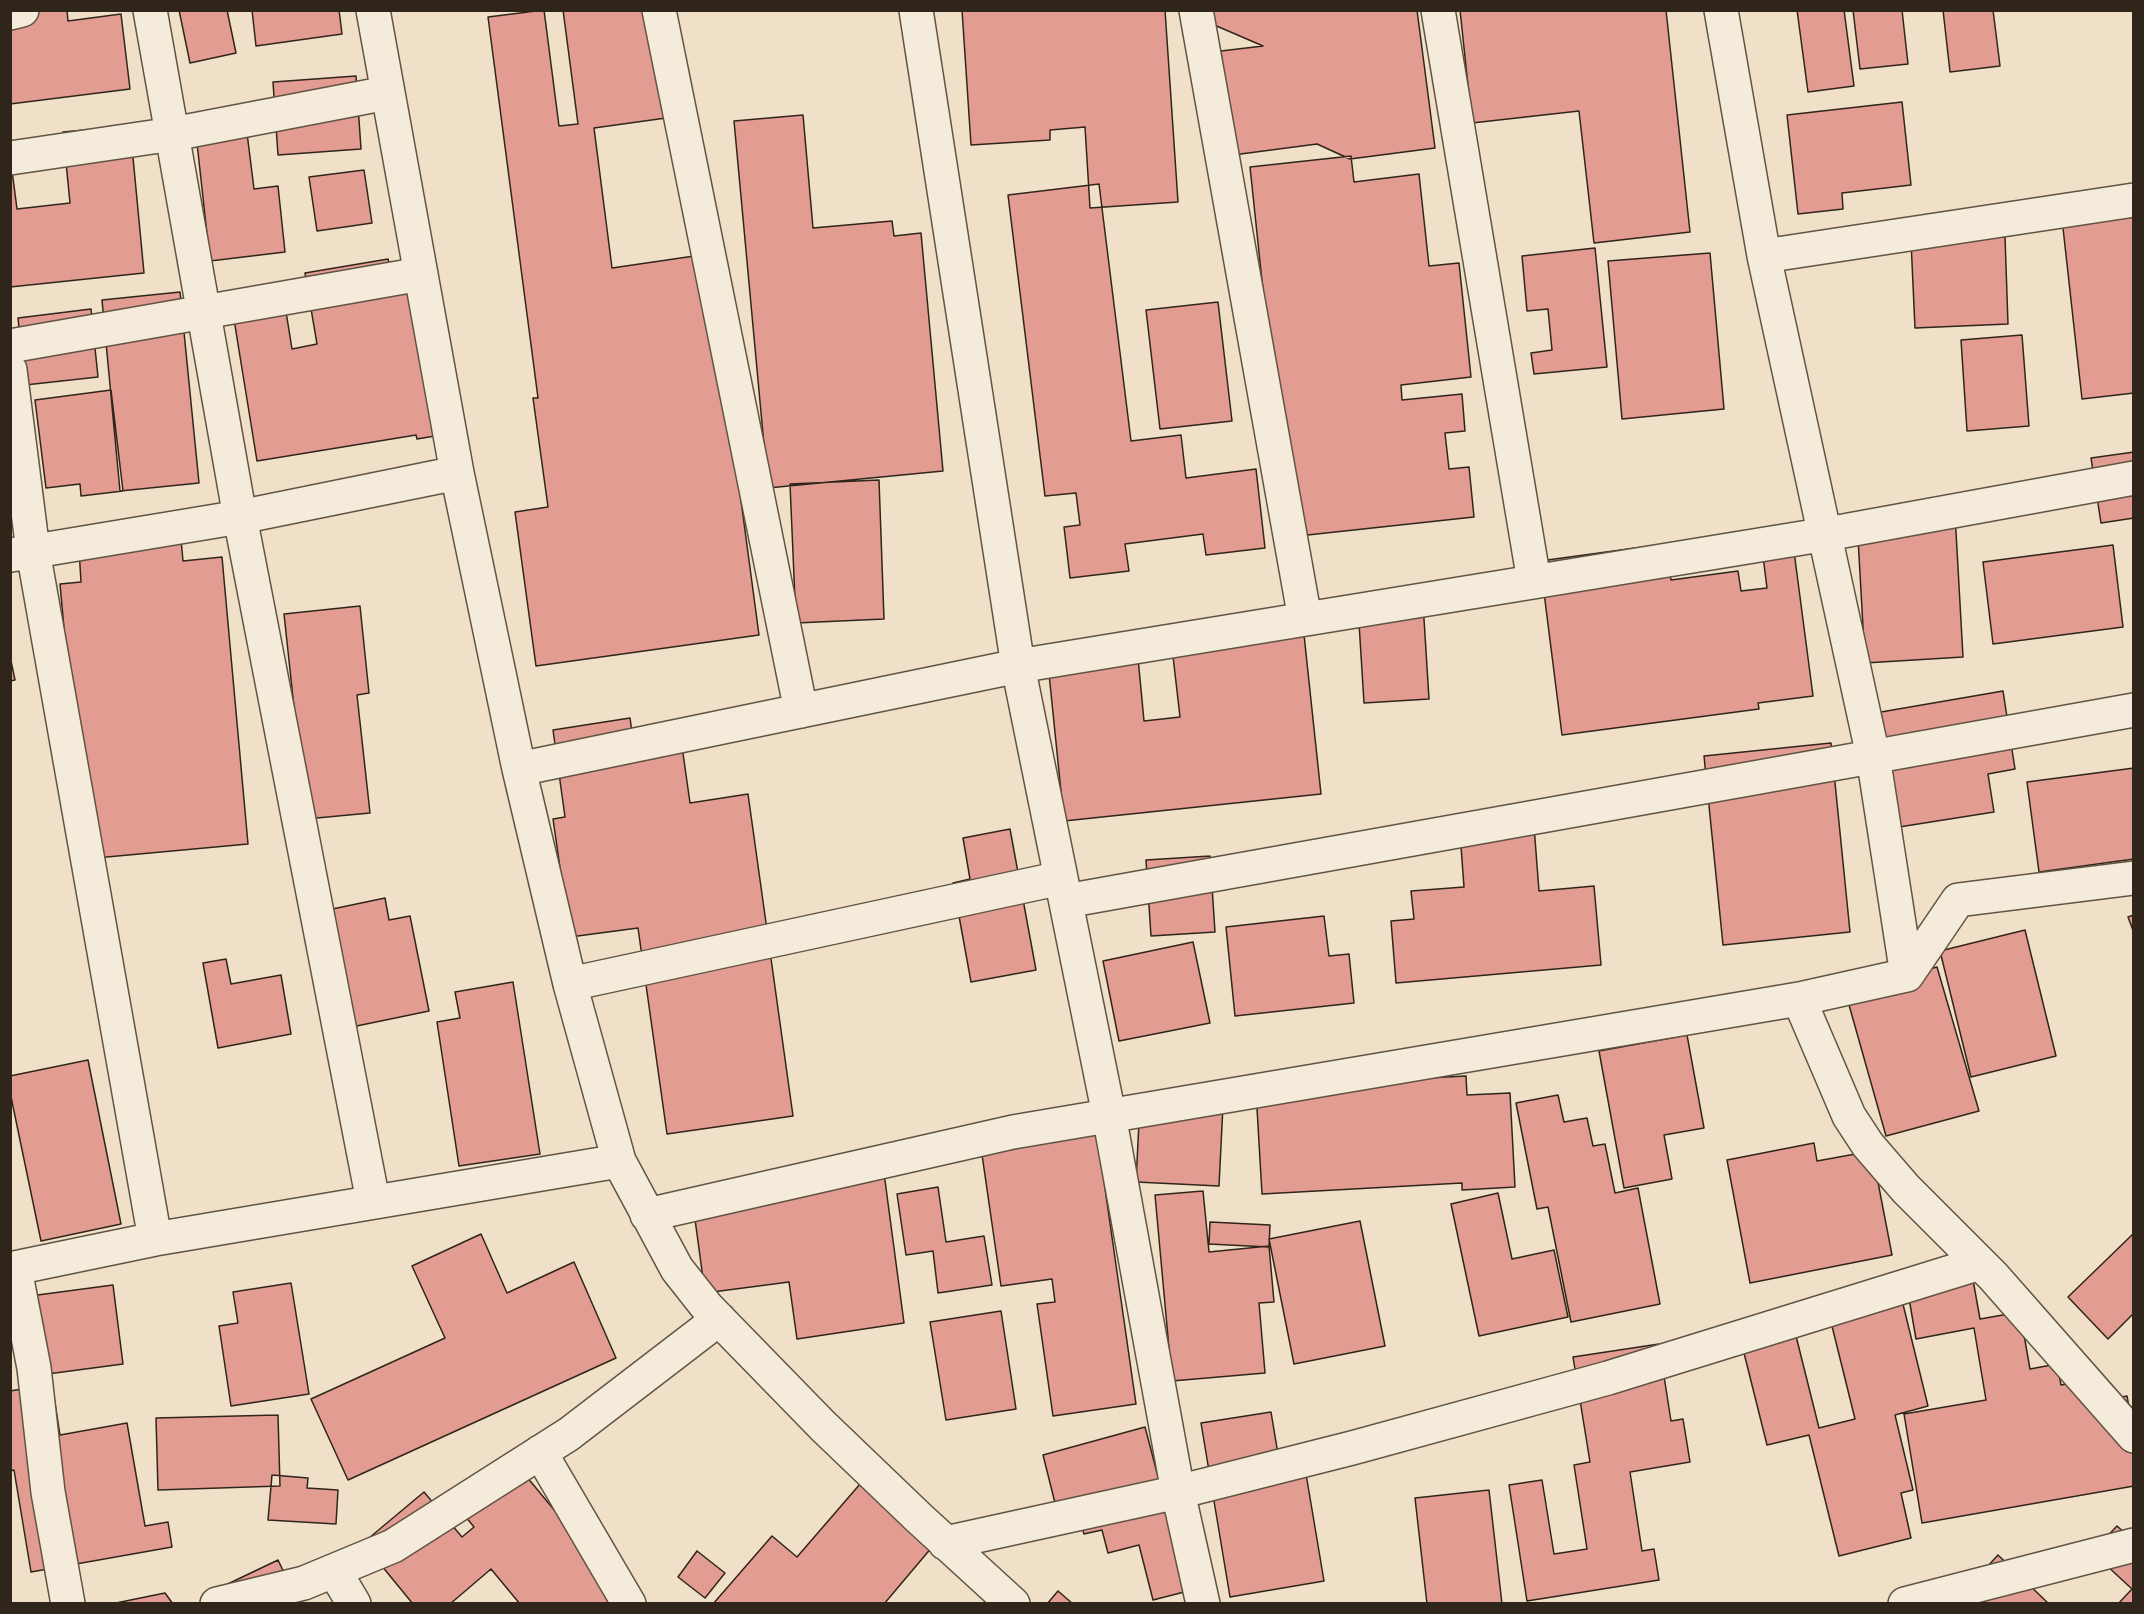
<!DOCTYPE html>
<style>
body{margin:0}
#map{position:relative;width:2144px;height:1614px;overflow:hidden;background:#f0e0c7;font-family:"IM FELL Double Pica",serif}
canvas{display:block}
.frame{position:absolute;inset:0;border:12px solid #30251a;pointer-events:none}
</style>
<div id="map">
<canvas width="2144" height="1614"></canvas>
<div class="frame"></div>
</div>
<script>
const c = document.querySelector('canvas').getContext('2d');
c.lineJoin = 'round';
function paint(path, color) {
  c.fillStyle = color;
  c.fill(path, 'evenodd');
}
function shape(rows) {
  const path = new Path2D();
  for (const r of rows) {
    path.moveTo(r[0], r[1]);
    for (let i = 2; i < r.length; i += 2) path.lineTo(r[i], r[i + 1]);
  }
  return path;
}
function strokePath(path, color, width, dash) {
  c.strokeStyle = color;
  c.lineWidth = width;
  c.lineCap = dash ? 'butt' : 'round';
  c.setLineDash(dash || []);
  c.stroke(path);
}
const building = shape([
 [67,10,68,21,121,14,130,89,10,104,10,11,67,10],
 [179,10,227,10,236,53,190,63,179,10],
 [252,10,339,10,342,34,256,46,252,10],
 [544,10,559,126,578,124,563,10,652,10,666,118,594,128,612,268,708,254,759,635,536,666,515,512,548,507,533,398,538,398,488,17,544,10],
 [962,10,1165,10,1178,202,1090,208,1085,127,1050,130,1050,140,971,145,962,10],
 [1211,10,1417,10,1435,148,1350,159,1317,144,1233,155,1221,51,1263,46,1212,24,1211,10],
 [1460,10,1666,10,1690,232,1594,243,1579,111,1472,123,1460,10],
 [1797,10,1844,10,1854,86,1808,92,1797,10],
 [1853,10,1902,10,1908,64,1860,69,1853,10],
 [1943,10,1993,10,2000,66,1950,72,1943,10],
 [356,76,361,149,278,155,273,82,356,76],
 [1902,102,1911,185,1842,193,1843,209,1798,214,1787,115,1902,102],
 [244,109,254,189,278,186,285,252,210,261,194,116,244,109],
 [803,115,813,228,892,221,894,236,921,233,943,471,768,488,734,121,803,115],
 [130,126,144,273,10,287,10,155,17,209,70,203,63,132,130,126],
 [1351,156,1354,182,1419,174,1429,266,1459,263,1471,377,1401,385,1402,400,1462,394,1465,431,1445,433,1449,469,1469,467,1474,517,1289,537,1250,167,1351,156],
 [364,170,372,223,317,231,309,177,364,170],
 [1099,184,1131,441,1181,435,1186,478,1256,469,1265,548,1206,555,1203,534,1125,544,1129,571,1070,578,1064,527,1080,525,1076,493,1045,496,1008,195,1099,184],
 [2134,202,2134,393,2082,399,2061,210,2134,202],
 [2005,237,2008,324,1915,328,1911,241,2005,237],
 [1595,248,1607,367,1534,374,1531,353,1552,350,1548,309,1527,311,1522,256,1595,248],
 [1710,253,1724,409,1622,419,1608,261,1710,253],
 [388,259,391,272,432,265,459,432,417,439,416,435,257,461,231,301,283,293,292,349,317,344,305,273,388,259],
 [180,292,199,483,120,491,102,300,180,292],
 [1218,302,1232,421,1160,429,1146,310,1218,302],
 [91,309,98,377,25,385,18,318,91,309],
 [2022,335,2029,426,1967,431,1961,340,2022,335],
 [111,390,123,491,81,496,80,484,46,488,35,400,111,390],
 [2134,452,2134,518,2101,523,2091,458,2134,452],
 [879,480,884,619,796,623,790,484,879,480],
 [1955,514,1963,657,1865,663,1857,520,1955,514],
 [1792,536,1813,696,1758,703,1759,709,1562,735,1540,561,1665,544,1671,580,1738,571,1741,591,1767,588,1763,556,1792,536],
 [181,539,183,561,222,557,248,844,85,859,60,584,81,582,79,549,181,539],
 [2113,545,2123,627,1993,644,1983,562,2113,545],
 [1423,603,1429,699,1364,703,1358,607,1423,603],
 [360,606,369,693,357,695,370,813,306,819,284,614,360,606],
 [1302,616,1321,794,1064,821,1047,654,1138,658,1144,721,1180,717,1170,630,1302,616],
 [10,656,15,680,10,681,10,656],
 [2003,691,2015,769,1988,774,1994,812,1899,827,1881,712,2003,691],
 [630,718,632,732,679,725,690,803,748,794,793,1116,667,1134,638,928,570,937,553,819,565,817,553,730,630,718],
 [1831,743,1850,932,1723,945,1704,756,1831,743],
 [2134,768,2134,859,2039,872,2027,782,2134,768],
 [1533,813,1539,891,1594,886,1601,965,1396,983,1391,921,1414,919,1411,891,1464,887,1459,819,1533,813],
 [1010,829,1036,970,971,982,953,883,970,879,963,838,1010,829],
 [1210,856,1215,932,1151,936,1146,860,1210,856],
 [385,898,389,920,410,916,429,1011,347,1028,323,911,385,898],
 [2134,915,2134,933,2128,917,2134,915],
 [1324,916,1329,956,1349,954,1354,1003,1235,1016,1226,927,1324,916],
 [2025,930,2056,1056,1971,1077,1940,951,2025,930],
 [1193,942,1210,1023,1119,1041,1103,961,1193,942],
 [226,959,231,984,281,975,291,1034,218,1048,203,963,226,959],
 [1937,967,1979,1111,1886,1136,1849,1005,1879,983,1937,967],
 [513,982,540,1154,459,1166,437,1022,460,1018,455,992,513,982],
 [1687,1035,1704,1128,1664,1135,1672,1179,1624,1188,1599,1051,1687,1035],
 [88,1060,121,1224,41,1241,10,1092,10,1076,88,1060],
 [1371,1067,1371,1081,1466,1076,1467,1095,1510,1093,1515,1187,1462,1190,1462,1183,1262,1194,1255,1074,1371,1067],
 [1558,1095,1564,1122,1587,1118,1593,1146,1605,1144,1615,1193,1638,1188,1660,1304,1571,1322,1548,1207,1537,1209,1516,1103,1558,1095],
 [1140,1102,1223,1105,1219,1186,1136,1182,1140,1102],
 [1094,1112,1136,1404,1053,1416,1037,1304,1055,1302,1052,1279,1001,1286,978,1127,1094,1112],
 [1814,1143,1817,1161,1872,1151,1892,1255,1750,1283,1727,1160,1814,1143],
 [884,1173,904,1323,797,1339,789,1282,705,1293,694,1212,884,1173],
 [938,1187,946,1242,984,1236,992,1285,938,1293,933,1251,906,1255,897,1194,938,1187],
 [1203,1191,1209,1252,1269,1246,1274,1302,1259,1303,1265,1373,1172,1381,1155,1195,1203,1191],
 [1498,1193,1512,1259,1554,1250,1568,1317,1479,1336,1451,1204,1498,1193],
 [1360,1221,1385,1346,1294,1364,1269,1239,1360,1221],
 [1210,1222,1270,1225,1269,1247,1209,1244,1210,1222],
 [2134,1233,2134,1313,2108,1339,2068,1297,2134,1233],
 [481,1234,507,1293,574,1262,616,1358,348,1480,311,1399,445,1338,412,1266,481,1234],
 [1970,1263,1980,1319,2020,1312,2030,1369,2057,1364,2061,1385,2087,1380,2091,1402,2127,1396,2134,1436,2134,1486,1922,1523,1904,1414,1986,1400,1974,1328,1916,1339,1905,1275,1970,1263],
 [291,1283,309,1394,231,1406,219,1326,238,1323,233,1292,291,1283],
 [113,1285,123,1364,40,1375,30,1296,113,1285],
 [1900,1292,1928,1406,1895,1415,1913,1490,1901,1493,1911,1538,1839,1556,1809,1435,1767,1445,1742,1345,1795,1332,1819,1428,1855,1419,1828,1310,1900,1292],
 [1001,1311,1016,1409,946,1420,930,1322,1001,1311],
 [1659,1344,1671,1421,1683,1419,1690,1462,1630,1472,1642,1551,1654,1549,1659,1580,1527,1601,1509,1485,1542,1480,1554,1554,1587,1549,1574,1465,1590,1462,1573,1357,1659,1344],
 [52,1384,60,1435,127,1423,145,1526,168,1522,172,1547,31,1572,14,1470,10,1471,10,1391,52,1384],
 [1271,1412,1279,1460,1303,1456,1324,1581,1230,1597,1201,1423,1271,1412],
 [278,1415,280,1486,158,1490,156,1418,278,1415],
 [1145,1427,1188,1591,1153,1600,1139,1545,1108,1553,1102,1530,1084,1534,1077,1510,1058,1515,1043,1455,1145,1427],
 [512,1459,632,1604,520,1604,491,1569,450,1604,413,1604,363,1543,424,1492,462,1537,474,1527,456,1505,512,1459],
 [272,1475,308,1478,307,1488,338,1490,336,1524,268,1520,272,1475],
 [867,1476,938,1540,884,1604,713,1604,772,1536,797,1557,867,1476],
 [1489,1490,1502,1604,1427,1604,1415,1498,1489,1490],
 [2117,1526,2134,1541,2134,1604,2118,1604,2132,1589,2092,1552,2117,1526],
 [697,1551,725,1573,705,1598,678,1577,697,1551],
 [1998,1555,2049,1604,1953,1604,1998,1555],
 [278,1560,299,1604,220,1604,213,1591,278,1560],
 [1058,1591,1073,1604,1047,1604,1058,1591],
 [165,1593,173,1604,111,1604,165,1593]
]);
paint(building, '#e39c92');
strokePath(building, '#30251a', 1.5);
const minor = shape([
 [150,10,240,517,373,1201],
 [659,10,801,711],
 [916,10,1018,666,1109,1115,1178,1492,1203,1604],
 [1196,10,1305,619],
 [1438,10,1534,581],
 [1721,10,1764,256,1873,756,1907,975],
 [10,13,22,10],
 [10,158,173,134,387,93],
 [1764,256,2134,200],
 [10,346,421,274],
 [10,370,33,551,155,1239],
 [11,555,240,517,457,473],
 [519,769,1018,666,1827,534,2134,478],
 [1066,901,2134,710],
 [570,984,1061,878],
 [1799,999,1849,1116,1868,1145,1906,1189,1993,1276,2134,1436],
 [619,1161,677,1269,707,1307,823,1426,919,1518,1013,1604],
 [647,1215,1013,1132,1799,999,1907,975,1958,900,2134,878],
 [10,1269,155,1239,619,1161,570,984,519,769,457,473,373,10],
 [15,1269,34,1368,48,1492,68,1604],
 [540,1452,629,1604],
 [945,1543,1178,1492,1352,1448,1608,1378,1980,1263],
 [335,1572,354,1604],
 [217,1604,304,1583,393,1546,569,1434,719,1319],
 [1905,1604,2134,1545]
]);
strokePath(minor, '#605445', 36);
strokePath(minor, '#f5ebdb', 33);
</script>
